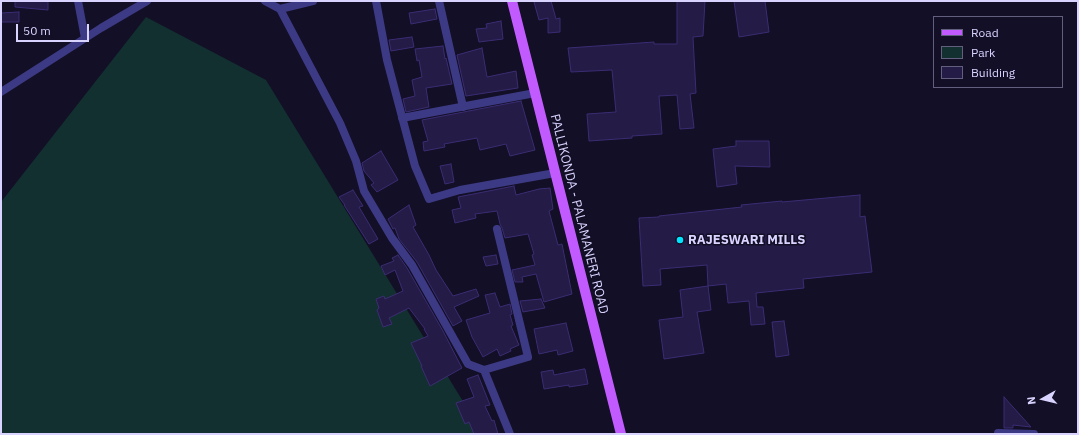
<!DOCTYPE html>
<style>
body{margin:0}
#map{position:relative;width:1079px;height:435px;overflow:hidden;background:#130f26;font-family:"IBM Plex Sans",sans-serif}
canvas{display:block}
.frame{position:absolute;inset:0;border:2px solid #d9d4ff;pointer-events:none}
.legend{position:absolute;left:933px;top:16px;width:130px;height:72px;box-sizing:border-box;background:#130f26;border:1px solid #625e7d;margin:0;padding:5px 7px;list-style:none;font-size:12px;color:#d9d4ff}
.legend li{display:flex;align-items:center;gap:8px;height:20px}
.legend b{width:20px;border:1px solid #625e7d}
.north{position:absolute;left:1023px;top:379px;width:40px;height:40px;-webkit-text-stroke:3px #130f26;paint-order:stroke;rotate:262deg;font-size:11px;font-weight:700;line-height:16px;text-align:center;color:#d9d4ff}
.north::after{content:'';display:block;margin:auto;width:14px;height:18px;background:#d9d4ff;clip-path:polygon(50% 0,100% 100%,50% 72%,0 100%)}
.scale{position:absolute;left:16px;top:24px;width:73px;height:18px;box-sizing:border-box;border:2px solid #d9d4ff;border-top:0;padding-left:5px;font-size:12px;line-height:14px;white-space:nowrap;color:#d9d4ff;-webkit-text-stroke:3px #130f26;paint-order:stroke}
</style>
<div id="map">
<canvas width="1079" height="435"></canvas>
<div class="frame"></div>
<ul class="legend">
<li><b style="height:5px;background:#c25bff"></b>Road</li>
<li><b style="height:11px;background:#12302f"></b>Park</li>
<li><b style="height:11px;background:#241b47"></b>Building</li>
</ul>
<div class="north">N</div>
<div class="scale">50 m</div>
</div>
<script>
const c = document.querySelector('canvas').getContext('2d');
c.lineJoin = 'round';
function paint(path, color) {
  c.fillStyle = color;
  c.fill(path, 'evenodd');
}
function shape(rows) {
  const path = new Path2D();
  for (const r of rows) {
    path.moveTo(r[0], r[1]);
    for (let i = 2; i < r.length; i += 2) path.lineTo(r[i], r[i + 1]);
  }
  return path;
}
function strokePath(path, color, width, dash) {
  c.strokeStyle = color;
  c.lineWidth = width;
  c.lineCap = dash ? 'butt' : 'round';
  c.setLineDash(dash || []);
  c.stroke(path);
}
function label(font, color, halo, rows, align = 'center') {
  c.font = font + ' "IBM Plex Sans",sans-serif';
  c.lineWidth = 3;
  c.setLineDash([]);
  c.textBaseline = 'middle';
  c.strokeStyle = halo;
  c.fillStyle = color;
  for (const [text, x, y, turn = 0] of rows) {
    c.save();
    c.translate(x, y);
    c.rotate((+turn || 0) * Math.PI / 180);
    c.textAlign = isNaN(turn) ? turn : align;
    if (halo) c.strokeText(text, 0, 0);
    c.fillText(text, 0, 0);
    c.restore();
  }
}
paint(shape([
 [146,17,266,80,483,434,1,434,1,202]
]), '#12302f');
const building = shape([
 [15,1,48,1,48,10,15,7,15,1],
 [538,1,551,1,556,19,560,18,560,32,548,33,548,18,539,20,534,2,538,1],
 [677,1,705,1,703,36,693,37,696,93,690,94,694,128,680,129,677,95,659,96,662,134,632,136,632,138,589,141,587,114,616,112,612,70,571,72,568,48,654,42,654,44,677,44,677,1],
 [734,1,765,1,769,32,739,37,734,1],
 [435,9,437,19,411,24,409,13,435,9],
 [19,12,19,22,1,22,1,13,19,12],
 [501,21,503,39,479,42,476,29,487,28,486,24,501,21],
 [412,37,414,47,391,51,389,40,412,37],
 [443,46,445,59,446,58,452,84,426,88,429,107,406,112,403,99,415,96,412,80,422,77,419,60,417,61,415,49,443,46],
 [482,48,487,77,516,71,518,88,466,96,457,55,482,48],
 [521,101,535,150,510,156,506,144,480,150,477,138,444,144,445,147,424,151,423,142,428,141,422,120,521,101],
 [736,141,769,141,770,167,735,166,737,184,717,187,713,149,736,146,736,141],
 [381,151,398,180,377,192,371,185,374,183,364,171,362,163,381,151],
 [451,164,454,182,445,184,440,166,451,164],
 [514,186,516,195,539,189,550,188,553,209,549,211,558,245,562,244,572,294,544,302,536,274,522,277,523,282,515,282,512,270,535,265,532,255,534,254,528,234,505,238,502,228,500,224,497,211,475,214,476,218,455,223,452,210,461,208,458,197,514,186],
 [353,190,363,206,359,207,378,239,369,244,344,205,345,205,339,197,353,190],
 [860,195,860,217,865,216,872,272,803,279,804,288,756,293,757,307,763,307,765,324,751,325,749,301,728,303,726,284,708,286,707,265,660,269,661,285,643,286,639,218,659,217,659,216,742,207,741,205,782,201,782,202,860,195],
 [409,205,416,225,413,227,429,255,436,270,453,296,476,289,479,296,454,307,462,321,453,326,417,262,399,239,395,228,393,229,388,219,409,205],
 [398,255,407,268,443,331,462,368,430,386,421,366,422,366,411,343,428,336,424,329,425,329,409,308,389,318,392,324,383,327,377,310,379,308,376,299,384,296,385,299,403,291,395,270,385,275,381,266,394,261,392,258,398,255],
 [496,255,498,264,486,266,483,257,496,255],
 [708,286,711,310,697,312,704,353,664,359,659,320,683,317,680,290,708,286],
 [495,293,500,307,510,304,512,314,510,315,513,325,511,326,519,345,510,349,511,351,500,356,497,349,483,357,472,337,466,320,490,313,485,295,495,293],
 [541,299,545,308,523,312,520,301,541,299],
 [784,321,789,355,776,357,772,322,784,321],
 [566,323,573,351,558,355,557,350,539,354,534,329,566,323],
 [584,369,585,369,588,384,569,387,569,385,544,389,541,372,553,370,554,375,584,369],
 [478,375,490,405,485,406,492,421,494,420,498,434,474,434,469,422,465,424,456,403,474,397,467,379,478,375],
 [1004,397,1031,427,1013,425,1013,428,1004,428,1004,397]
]);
paint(building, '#241b47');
strokePath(building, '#3b2d73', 1);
strokePath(shape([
 [78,1,85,38],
 [265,1,280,9,340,123,356,161,364,191,392,238,412,265,468,364,484,370,510,434],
 [376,1,387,60,415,166,429,199,460,190,555,173],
 [439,1,463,107],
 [280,9,313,1],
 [1,92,101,28,147,1],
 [402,118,535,93],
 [484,370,528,357,497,229],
 [998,433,1034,434]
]), '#3d3a85', 8);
strokePath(shape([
 [512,1,621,434]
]), '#c25bff', 10);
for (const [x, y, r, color] of [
 [680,240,4,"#00e5ff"]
]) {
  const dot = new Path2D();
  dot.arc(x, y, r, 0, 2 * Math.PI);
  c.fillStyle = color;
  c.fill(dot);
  strokePath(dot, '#130f26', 1.5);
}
label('13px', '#d9d4ff', '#130f26', [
 ["PALLIKONDA - PALAMANERI ROAD",579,214,76]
]);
label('bold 13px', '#d9d4ff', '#130f26', [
 ["RAJESWARI MILLS",688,240]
], 'left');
</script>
